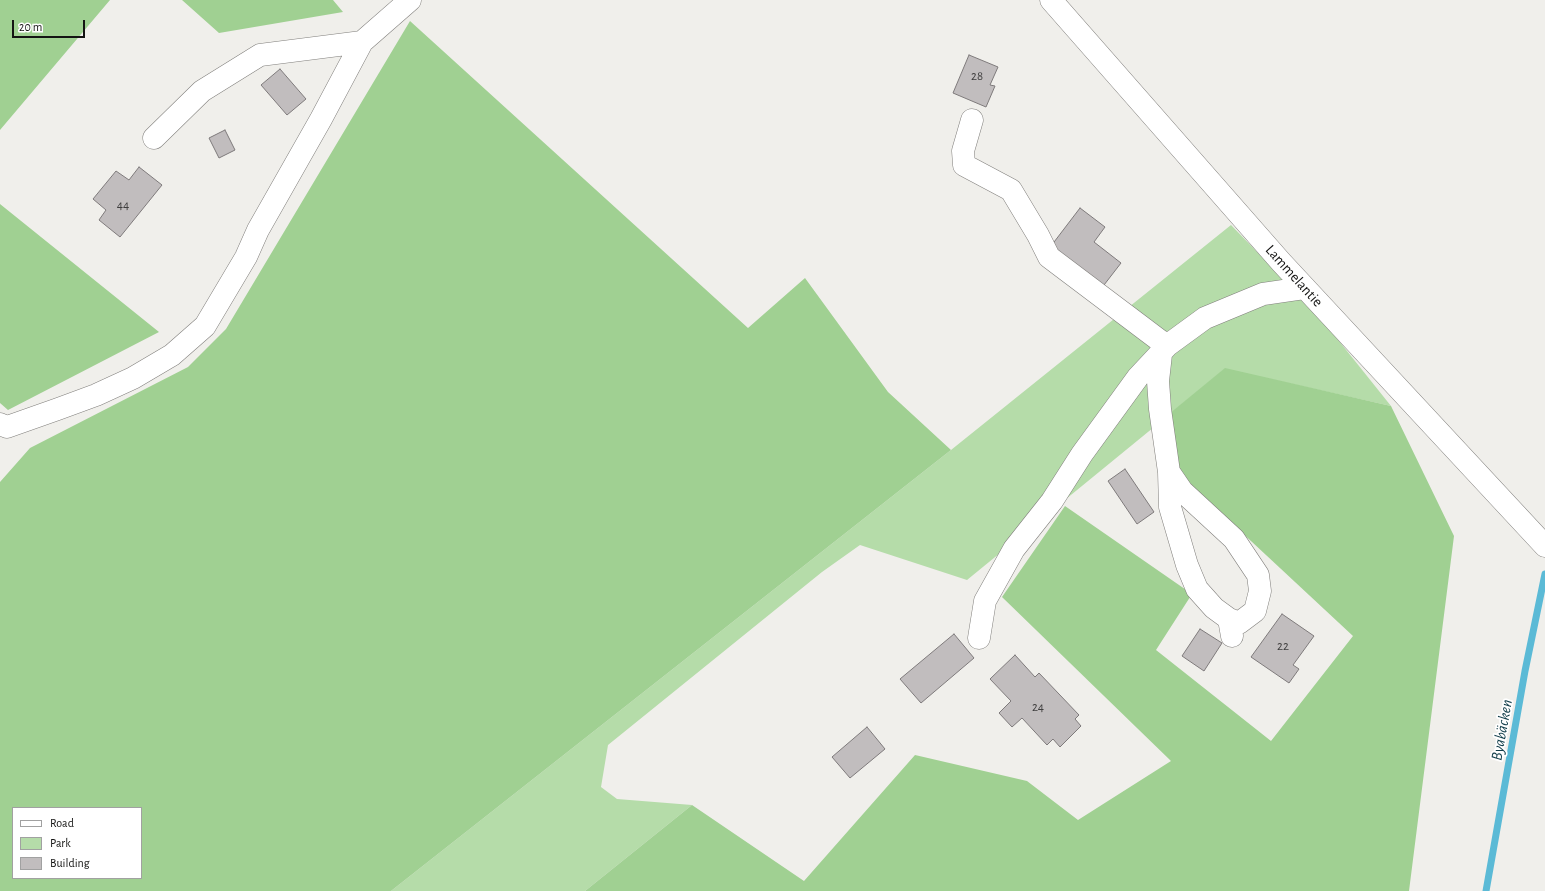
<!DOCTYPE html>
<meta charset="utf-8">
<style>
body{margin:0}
#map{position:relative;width:1545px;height:891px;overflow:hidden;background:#f0efeb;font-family:"Alegreya Sans",sans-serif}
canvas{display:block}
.legend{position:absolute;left:12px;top:807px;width:130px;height:72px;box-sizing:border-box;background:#fff;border:1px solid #a1a1a1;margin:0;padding:5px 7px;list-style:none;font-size:12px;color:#141413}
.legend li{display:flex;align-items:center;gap:8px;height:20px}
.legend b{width:20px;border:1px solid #a1a1a1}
.scale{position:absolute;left:12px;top:20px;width:73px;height:18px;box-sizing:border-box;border:2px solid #141413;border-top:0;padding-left:5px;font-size:12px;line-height:14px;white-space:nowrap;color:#141413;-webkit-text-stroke:3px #fff;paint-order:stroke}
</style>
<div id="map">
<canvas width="1545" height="891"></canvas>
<ul class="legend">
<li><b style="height:5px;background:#fff"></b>Road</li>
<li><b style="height:11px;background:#b5dca9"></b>Park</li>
<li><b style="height:11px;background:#c1bdbe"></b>Building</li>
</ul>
<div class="scale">20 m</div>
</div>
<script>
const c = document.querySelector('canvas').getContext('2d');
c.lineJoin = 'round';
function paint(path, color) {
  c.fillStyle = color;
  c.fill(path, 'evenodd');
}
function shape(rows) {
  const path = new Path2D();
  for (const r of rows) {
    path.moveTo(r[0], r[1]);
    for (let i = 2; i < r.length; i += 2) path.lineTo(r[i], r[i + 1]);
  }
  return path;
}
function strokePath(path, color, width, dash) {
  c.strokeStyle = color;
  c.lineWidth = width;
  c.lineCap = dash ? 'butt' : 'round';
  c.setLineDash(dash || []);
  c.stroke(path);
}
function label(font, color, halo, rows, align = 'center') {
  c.font = font + ' "Alegreya Sans",sans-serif';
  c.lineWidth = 3.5;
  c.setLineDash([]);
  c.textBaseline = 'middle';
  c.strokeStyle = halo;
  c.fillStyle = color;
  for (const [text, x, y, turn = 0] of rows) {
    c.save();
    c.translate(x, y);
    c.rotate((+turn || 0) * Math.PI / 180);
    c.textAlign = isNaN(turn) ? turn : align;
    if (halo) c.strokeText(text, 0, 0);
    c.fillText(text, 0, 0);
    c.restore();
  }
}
paint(shape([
 [1231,225,1319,316,1391,406,1225,369,967,580,860,545,822,572,608,745,601,787,617,799,692,805,585,891,391,891,951,450]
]), '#b5dca9');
paint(shape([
 [0,0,110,0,0,130],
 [182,0,333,0,343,12,219,33],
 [410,21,748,328,805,278,888,392,951,450,391,891,0,891,0,482,30,448,188,367,226,329],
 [13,808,141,808,141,878,13,878],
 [0,204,159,332,8,410,0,403],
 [1225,368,1391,406,1454,536,1409,891,585,891,692,805,804,881,915,755,1027,781,1078,820,1171,761,1002,597,1065,506,1192,594,1156,650,1271,741,1353,636,1179,474,1169,414]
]), '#a0d092');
strokePath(shape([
 [1486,891,1525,671,1545,574]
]), '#5bbad6', 7);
const building = shape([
 [969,55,998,67,990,85,995,86,986,107,953,93,969,55],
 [280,69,306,99,287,115,261,85,280,69],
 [225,130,235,150,219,158,209,138,225,130],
 [139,167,162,185,120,237,99,220,106,210,93,199,116,171,129,180,139,167],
 [1080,208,1105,227,1094,242,1121,263,1104,285,1051,246,1080,208],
 [1125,469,1154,512,1137,524,1108,481,1125,469],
 [1282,614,1314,636,1293,665,1299,669,1289,683,1251,657,1282,614],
 [1200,629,1222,643,1204,671,1182,656,1200,629],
 [954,634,974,658,921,703,900,679,954,634],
 [1015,655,1035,677,1039,673,1079,715,1075,719,1081,726,1060,747,1053,739,1047,745,1022,718,1012,727,999,713,1011,701,990,679,1015,655],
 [867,727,885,749,850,778,832,757,867,727]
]);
paint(building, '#c1bdbe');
strokePath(building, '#7e7a7b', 1);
const minor = shape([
 [1051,0,1281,262,1545,546],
 [972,120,963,151,964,165,1011,190,1038,235,1049,257,1159,340,1168,345],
 [154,138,202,91,260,55,362,42],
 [1161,354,1158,381,1160,409,1169,472,1170,507,1187,565,1197,589,1214,608,1229,619,1232,636],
 [0,424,7,427,58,409,96,395,133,378,172,355,205,326,246,257,258,230,321,119,362,42,410,0],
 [1169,472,1182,491,1234,539,1258,575,1260,591,1255,611,1239,623,1229,619],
 [979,638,985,601,1014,549,1052,501,1082,454,1138,377,1168,345,1205,318,1263,294,1304,288]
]);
strokePath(minor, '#807f7c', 23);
strokePath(minor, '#fff', 22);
label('13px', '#3f3e3e', null, [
 ["28",977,76],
 ["44",123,205],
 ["22",1283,646],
 ["24",1038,707]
]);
label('15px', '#141413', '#fff', [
 ["Lammelantie",1294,276,48]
]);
label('italic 16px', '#123e4a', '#fff', [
 ["Byabäcken",1502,730,-80]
]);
</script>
